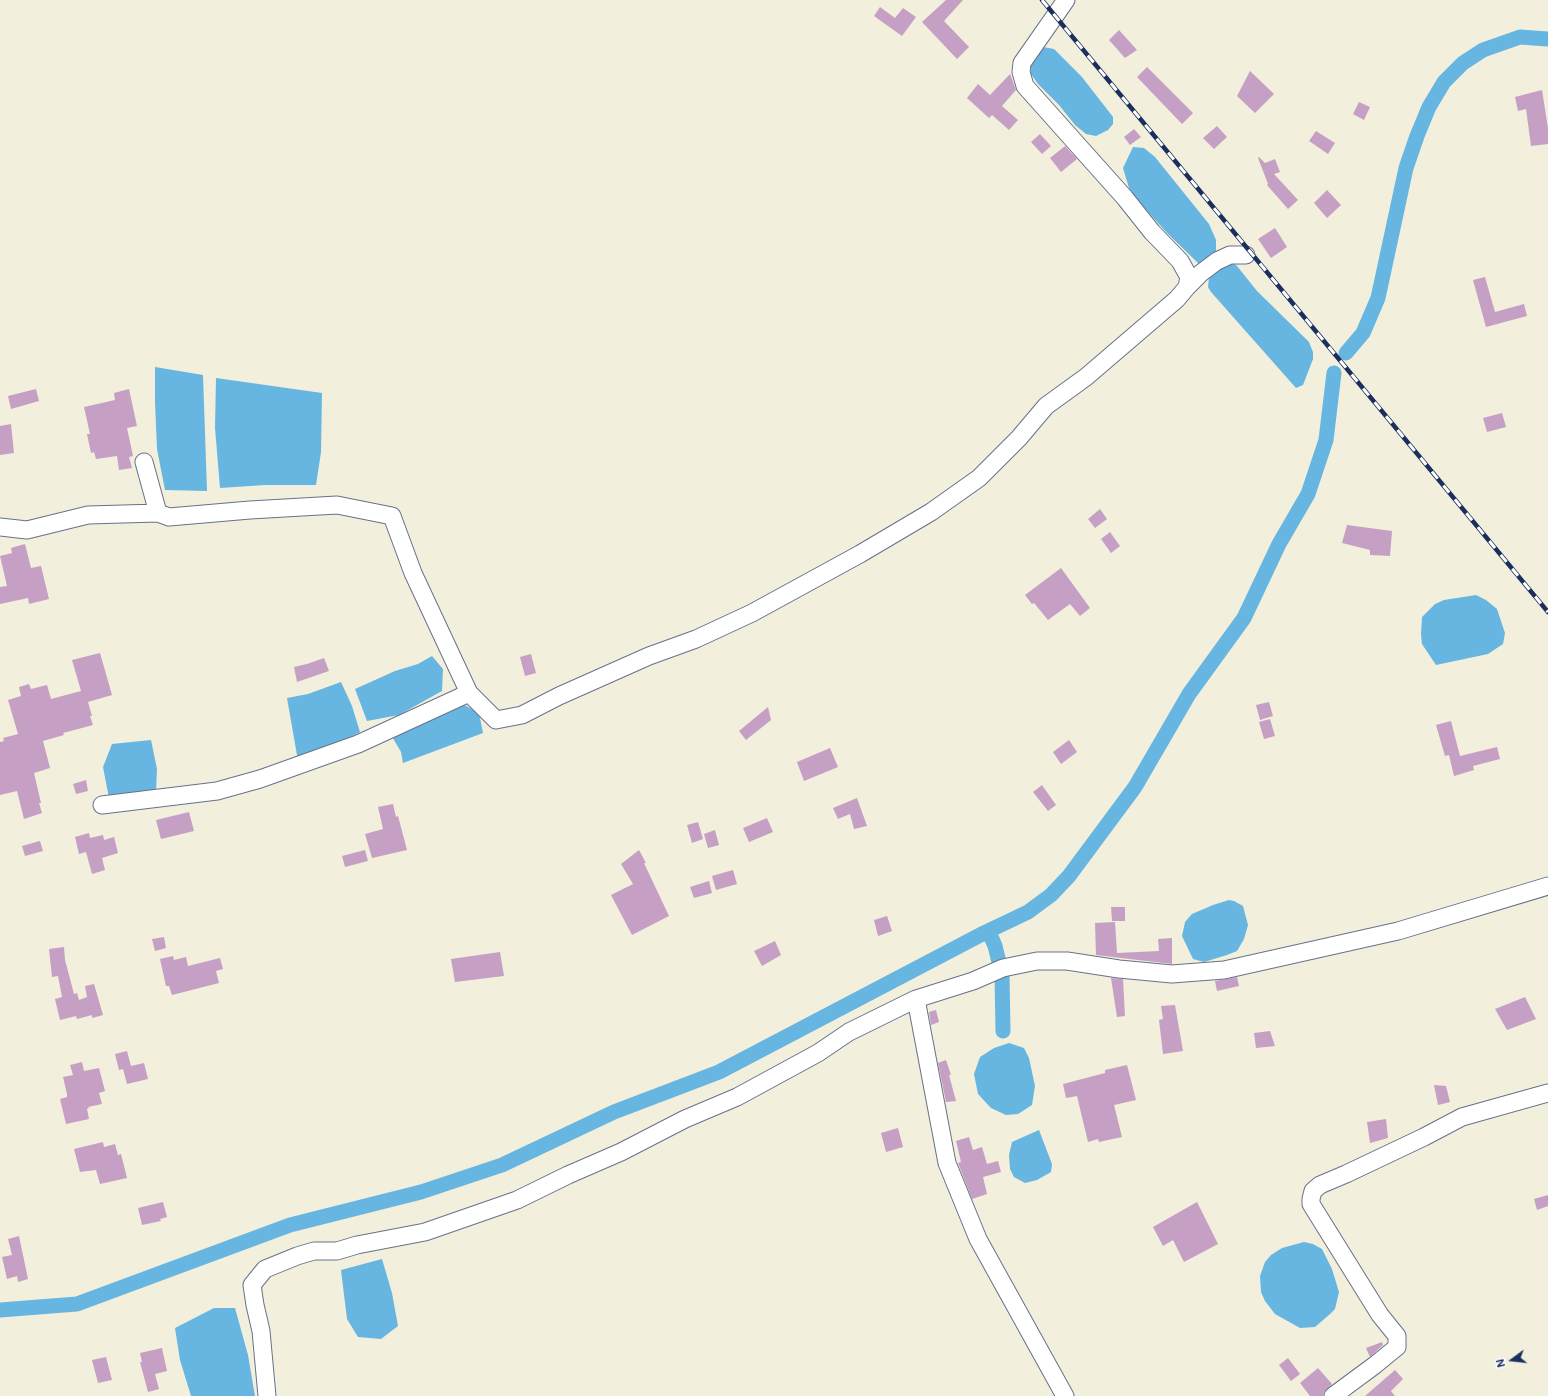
<!DOCTYPE html>
<style>
body{margin:0}
#map{position:relative;width:1548px;height:1396px;overflow:hidden;background:#f2efdc;font-family:Mali,sans-serif}
canvas{display:block}
.north{position:absolute;left:1492px;top:1340px;width:40px;height:40px;-webkit-text-stroke:3px #fff;paint-order:stroke;rotate:255deg;font-size:11px;font-weight:700;line-height:16px;text-align:center;color:#1b2f5e}
.north::after{content:'';display:block;margin:auto;width:14px;height:18px;background:#1b2f5e;clip-path:polygon(50% 0,100% 100%,50% 72%,0 100%)}
</style>
<div id="map">
<canvas width="1548" height="1396"></canvas>
<div class="north">N</div>
</div>
<script>
const c = document.querySelector('canvas').getContext('2d');
c.lineJoin = 'round';
function paint(path, color) {
  c.fillStyle = color;
  c.fill(path, 'evenodd');
}
function shape(rows) {
  const path = new Path2D();
  for (const r of rows) {
    path.moveTo(r[0], r[1]);
    for (let i = 2; i < r.length; i += 2) path.lineTo(r[i], r[i + 1]);
  }
  return path;
}
function strokePath(path, color, width, dash) {
  c.strokeStyle = color;
  c.lineWidth = width;
  c.lineCap = dash ? 'butt' : 'round';
  c.setLineDash(dash || []);
  c.stroke(path);
}
paint(shape([
 [1043,47,1054,49,1082,77,1113,117,1113,124,1108,130,1096,136,1086,134,1075,125,1059,105,1038,84,1031,74,1031,62],
 [1133,147,1144,148,1155,157,1209,224,1216,240,1216,256,1204,264,1199,264,1167,233,1140,203,1129,188,1123,168],
 [1231,261,1237,266,1257,291,1309,342,1313,352,1313,359,1303,385,1296,388,1211,292,1208,287,1209,277],
 [155,367,203,375,207,491,165,490,157,449,155,402],
 [216,378,322,393,321,452,316,485,265,485,220,488,215,428],
 [1476,595,1486,600,1497,609,1505,633,1503,644,1488,654,1436,665,1422,644,1421,634,1422,617,1435,604,1444,600],
 [432,656,443,669,442,691,399,715,367,721,355,689,395,671,418,664],
 [341,682,352,706,360,732,336,745,298,761,287,698,308,694],
 [461,703,479,713,483,733,403,763,401,752,391,735],
 [151,740,157,769,156,792,109,798,103,767,112,744],
 [1229,900,1234,901,1243,906,1248,925,1244,939,1237,951,1227,955,1204,962,1193,959,1182,936,1185,922,1192,914,1213,905],
 [1009,1043,1024,1048,1029,1058,1035,1086,1032,1105,1018,1114,1006,1115,991,1108,978,1094,974,1074,980,1057,994,1048],
 [1039,1130,1052,1164,1051,1172,1037,1180,1025,1183,1014,1177,1010,1169,1009,1155,1012,1142],
 [1304,1242,1313,1244,1322,1249,1332,1269,1339,1292,1335,1309,1330,1314,1315,1327,1300,1328,1275,1314,1265,1301,1261,1292,1260,1276,1265,1262,1271,1255,1282,1248],
 [382,1259,392,1293,398,1326,381,1339,358,1337,347,1319,341,1270],
 [214,1308,235,1308,248,1355,255,1396,191,1396,180,1360,175,1328]
]), '#66b6e1');
strokePath(shape([
 [1346,353,1363,333,1378,298,1406,168,1417,136,1429,107,1444,82,1463,63,1483,50,1520,37,1548,39],
 [984,933,989,935,992,939,995,946,999,962],
 [1002,975,1003,1031],
 [0,1310,77,1304,290,1225,421,1192,502,1165,614,1112,719,1072,984,933,1028,912,1051,895,1069,876,1135,787,1189,694,1244,618,1279,544,1308,494,1326,440,1334,373]
]), '#66b6e1', 15);
paint(shape([
 [946,0,963,0,944,21,969,47,957,59,922,22],
 [880,7,895,18,903,8,916,17,902,36,874,16],
 [1119,30,1137,50,1125,58,1109,40],
 [1147,67,1193,113,1182,124,1137,77],
 [1250,71,1274,94,1255,113,1237,96],
 [1010,74,1016,90,1002,106,1018,120,1009,130,992,115,989,118,967,98,978,84,990,95],
 [1542,90,1548,128,1548,144,1531,146,1526,109,1518,111,1515,97],
 [1359,102,1370,107,1364,120,1353,114],
 [1217,126,1227,137,1214,149,1203,138],
 [1134,129,1141,137,1130,145,1124,137],
 [1316,131,1335,143,1328,154,1309,141],
 [1040,134,1051,146,1042,154,1031,142],
 [1065,146,1077,159,1061,172,1050,158],
 [1259,157,1265,163,1275,159,1280,172,1274,174,1298,200,1288,209,1267,185,1268,184,1258,158],
 [1327,190,1341,205,1327,218,1314,203],
 [1275,228,1287,247,1271,258,1258,239],
 [1485,277,1495,312,1524,304,1527,316,1486,327,1473,280],
 [36,389,39,401,11,409,8,396],
 [129,389,137,426,127,428,133,456,129,457,132,468,119,470,117,456,96,459,94,452,91,453,87,434,90,434,84,407,115,400,114,393],
 [1502,413,1506,427,1487,432,1483,418],
 [11,424,14,453,0,455,0,426],
 [1100,509,1107,519,1095,528,1088,519],
 [1347,525,1392,531,1390,556,1370,555,1370,550,1342,543],
 [1110,532,1120,546,1111,553,1101,539],
 [25,544,31,568,41,566,49,599,29,604,28,598,0,604,0,587,7,586,0,556,12,553,11,548],
 [1061,568,1090,608,1080,616,1070,604,1048,620,1034,603,1032,604,1025,595],
 [100,653,112,695,88,702,92,716,90,716,93,725,63,733,64,735,43,741,50,768,34,773,41,803,39,803,42,813,24,819,17,791,0,795,0,742,4,741,3,738,18,734,8,700,21,696,19,687,29,684,31,689,47,685,51,699,81,691,72,660],
 [531,654,536,673,525,676,520,657],
 [324,658,329,671,297,682,294,667,307,664],
 [1269,702,1273,716,1260,720,1256,705],
 [768,707,771,720,746,740,739,731],
 [1270,719,1275,736,1264,739,1259,722],
 [1451,721,1460,756,1497,747,1500,759,1473,766,1474,770,1454,776,1449,755,1445,756,1436,725],
 [1069,740,1077,752,1061,764,1053,752],
 [830,748,838,767,804,781,797,762],
 [86,780,88,791,76,794,73,784],
 [1042,785,1056,805,1048,811,1033,792],
 [857,798,867,826,854,829,850,814,838,819,833,808],
 [393,804,396,817,398,816,407,850,372,858,365,834,383,829,378,807],
 [189,812,194,831,161,839,156,820],
 [767,818,773,832,749,842,743,828],
 [698,822,703,839,692,843,687,825],
 [715,830,719,845,708,848,704,834],
 [89,833,90,838,103,835,104,840,114,837,118,853,102,858,105,870,92,874,86,852,79,854,75,837],
 [40,841,43,851,25,856,22,846],
 [365,850,368,861,345,867,342,856],
 [639,850,646,863,644,863,669,916,632,935,611,895,633,884,621,864],
 [733,870,737,884,716,890,712,876],
 [709,881,712,893,694,898,690,887],
 [1111,907,1125,907,1125,921,1112,921],
 [887,916,892,931,878,936,874,920],
 [1115,922,1117,953,1159,951,1158,939,1172,938,1172,964,1096,955,1095,923],
 [164,937,166,948,155,951,152,939],
 [775,941,781,955,762,966,754,951],
 [64,947,65,960,74,994,77,993,79,1000,87,997,85,986,94,984,103,1015,92,1018,92,1015,77,1019,76,1016,60,1020,55,999,62,997,58,976,52,977,49,949],
 [500,952,504,976,455,982,451,959],
 [173,956,174,960,186,957,188,966,220,958,223,969,216,971,219,983,172,995,169,986,166,986,160,959],
 [1237,977,1239,986,1217,991,1215,981],
 [1111,978,1123,979,1125,1016,1117,1017],
 [1525,997,1536,1019,1507,1030,1495,1009],
 [1175,1005,1183,1051,1163,1054,1159,1020,1163,1019,1161,1006],
 [936,1010,939,1022,931,1025,929,1012],
 [1270,1031,1275,1046,1256,1048,1254,1033],
 [127,1051,131,1066,144,1063,148,1079,127,1084,123,1069,119,1070,115,1054],
 [946,1060,951,1075,949,1075,956,1101,946,1102,938,1063],
 [82,1062,84,1071,99,1068,105,1091,99,1093,102,1104,88,1107,89,1108,87,1109,89,1119,66,1124,60,1099,67,1097,67,1094,63,1077,73,1075,70,1065],
 [1127,1065,1136,1100,1114,1105,1122,1137,1099,1142,1098,1139,1088,1142,1077,1096,1066,1098,1063,1084,1105,1073,1105,1070],
 [1434,1085,1446,1086,1450,1102,1438,1105],
 [1386,1119,1388,1138,1370,1143,1367,1122],
 [898,1128,903,1147,886,1152,881,1133],
 [969,1137,973,1150,982,1147,987,1164,998,1161,1001,1172,983,1177,987,1194,972,1199,958,1163,961,1162,956,1141],
 [103,1142,104,1147,115,1144,118,1155,121,1154,127,1178,100,1184,96,1170,80,1172,74,1149],
 [1548,1195,1548,1206,1537,1210,1534,1199],
 [163,1202,167,1217,160,1219,161,1221,142,1225,138,1208],
 [1197,1202,1218,1244,1184,1262,1173,1240,1163,1246,1153,1227],
 [19,1236,28,1279,18,1282,17,1276,7,1279,2,1257,12,1255,8,1239],
 [1382,1342,1383,1345,1370,1357,1366,1348],
 [162,1348,167,1371,155,1374,159,1389,148,1392,140,1362,142,1362,140,1353],
 [106,1357,112,1380,98,1383,92,1360],
 [1288,1358,1300,1374,1291,1381,1279,1365],
 [1318,1368,1332,1384,1324,1392,1323,1396,1310,1396,1300,1383],
 [1395,1370,1403,1379,1391,1391,1395,1396,1365,1396]
]), '#c69fc5');
const street = shape([
 [1187,287,1201,273,1217,261,1230,255,1246,255],
 [144,462,158,513,169,517,250,510,337,505,392,516,413,573,469,693],
 [0,527,27,530,88,515,158,513],
 [102,805,217,791,260,779,358,744,469,693,496,720,522,715,559,696,649,656,696,639,752,613,860,554,931,512,979,478,1019,438,1046,406,1086,377,1177,299,1187,287,1189,277,1180,261,1152,232,1125,198,1025,86,1021,72,1022,63,1066,0],
 [916,999,947,1163,978,1239,1065,1396],
 [267,1396,261,1331,255,1305,252,1285,265,1269,297,1256,314,1251,337,1251,357,1245,425,1232,517,1200,568,1175,621,1152,685,1119,737,1097,818,1053,849,1032,916,999,973,981,1003,968,1037,961,1067,961,1119,969,1172,974,1224,970,1398,931,1548,886],
 [1333,1396,1375,1365,1397,1347,1397,1336,1380,1315,1311,1204,1311,1199,1313,1191,1320,1185,1346,1174,1424,1137,1462,1117,1548,1093]
]);
strokePath(street, '#66728a', 19);
strokePath(street, '#fff', 17);
const rail = shape([
 [1042,0,1548,612]
]);
strokePath(rail, '#1b2f5e', 4.5);
strokePath(rail, '#fff', 3, [9]);
</script>
